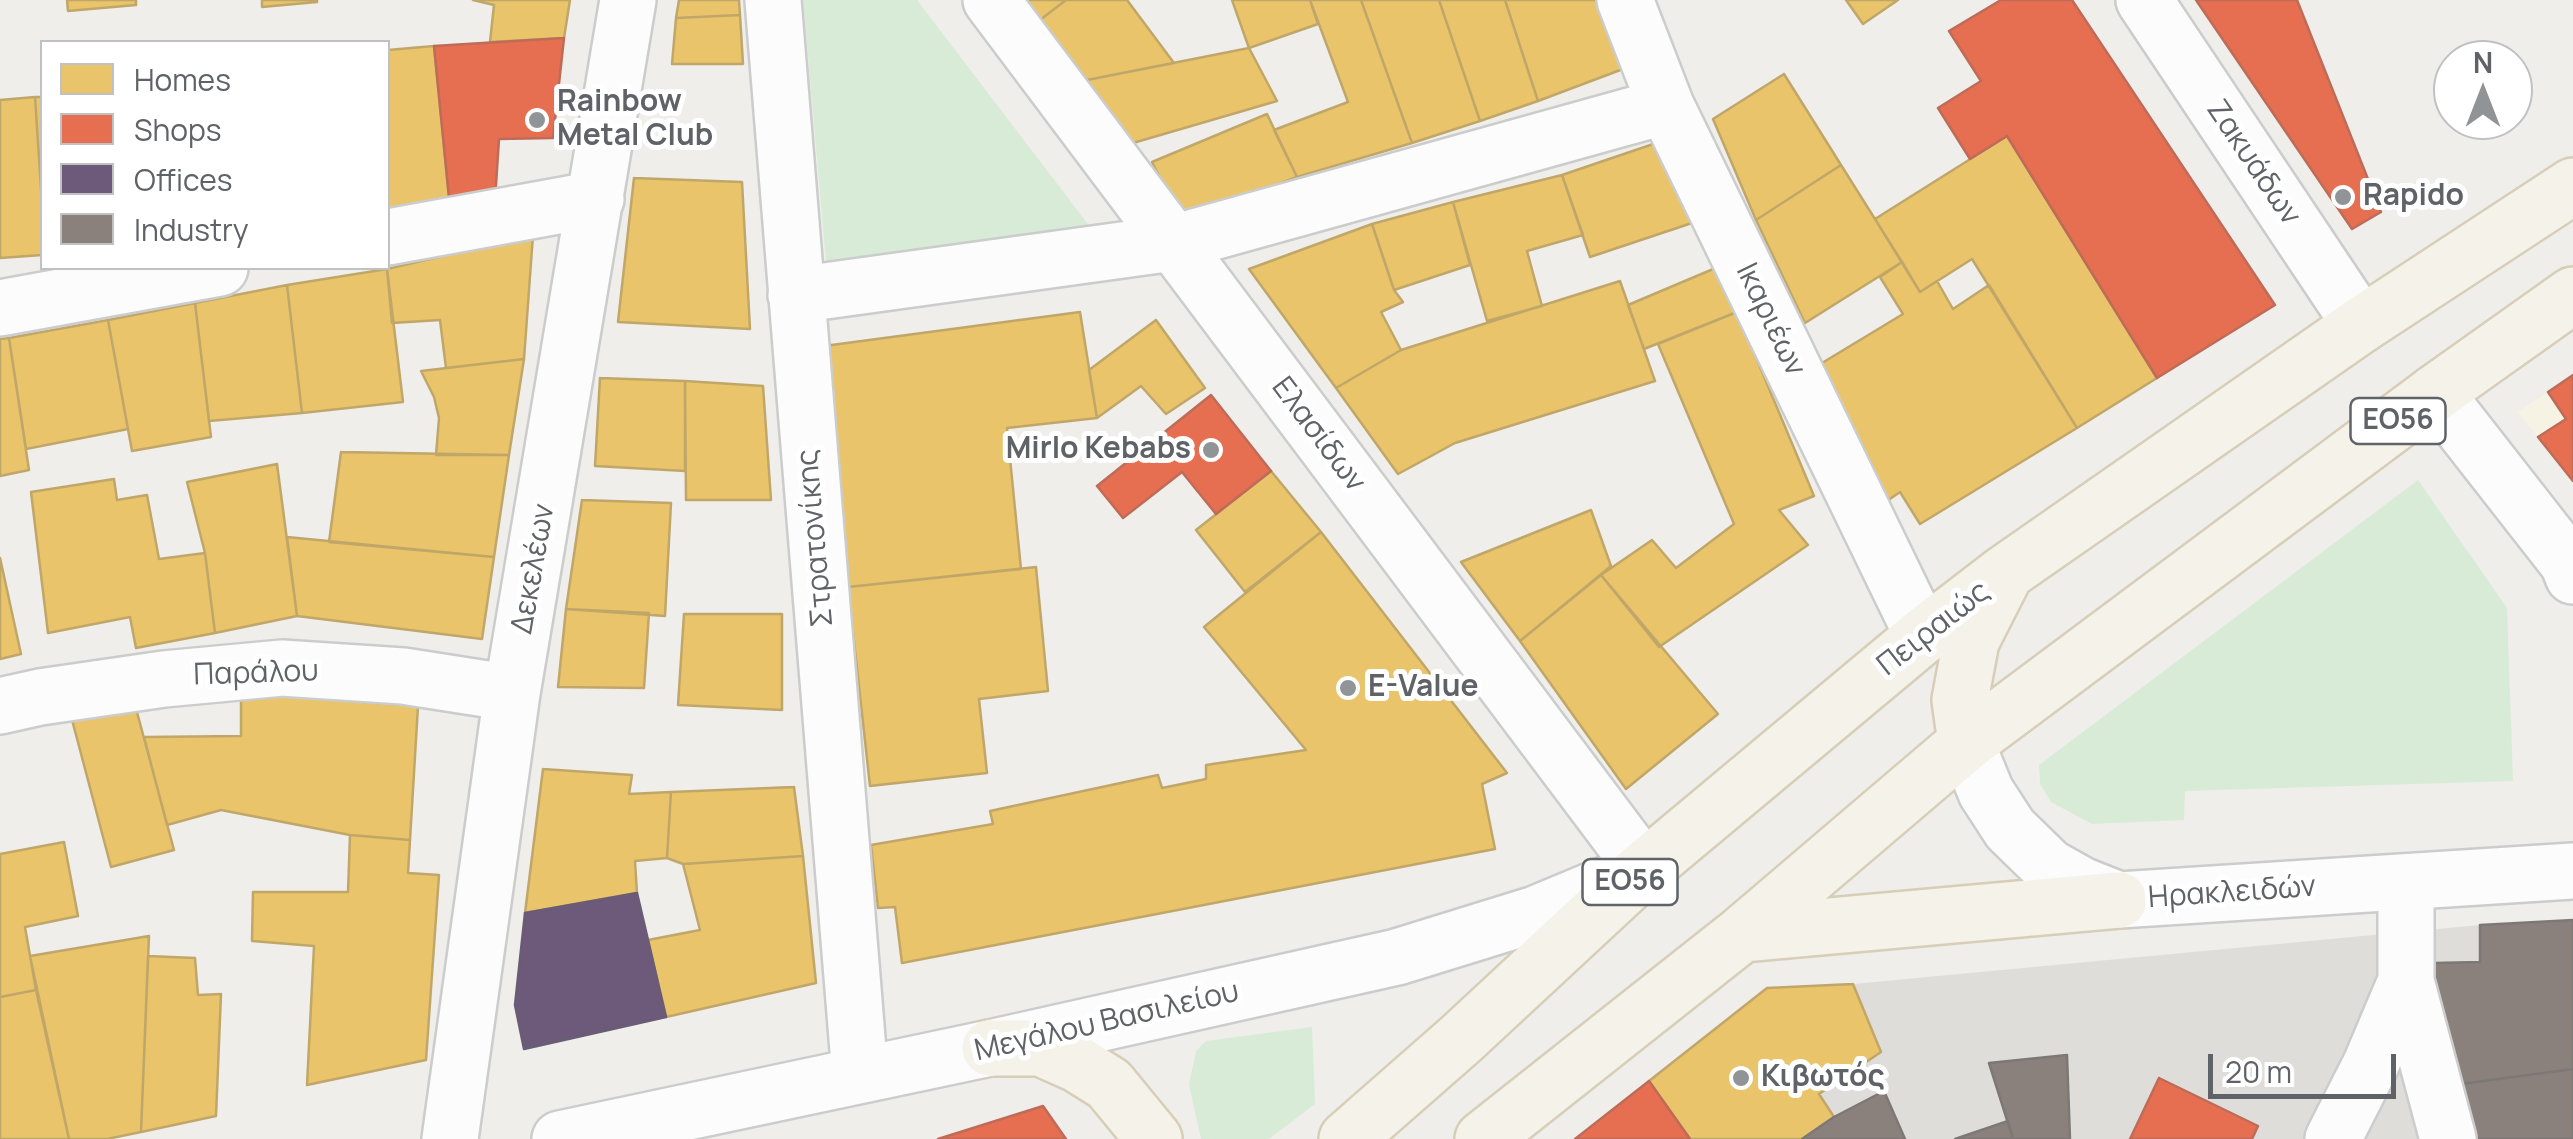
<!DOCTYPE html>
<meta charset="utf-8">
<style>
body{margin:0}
#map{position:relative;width:2573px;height:1139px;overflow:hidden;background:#efeeea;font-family:Manrope,sans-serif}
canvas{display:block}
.legend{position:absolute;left:40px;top:40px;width:350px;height:230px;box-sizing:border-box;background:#fff;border:2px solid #bfc1c3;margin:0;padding:12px 18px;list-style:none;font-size:30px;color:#5f6368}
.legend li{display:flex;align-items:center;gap:20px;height:50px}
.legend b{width:50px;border:2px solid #bfc1c3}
.north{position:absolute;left:2433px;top:40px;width:100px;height:100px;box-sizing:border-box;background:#fff;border:2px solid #bfc1c3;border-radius:50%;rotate:0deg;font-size:28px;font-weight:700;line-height:40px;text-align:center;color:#5f6368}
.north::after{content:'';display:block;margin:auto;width:35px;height:45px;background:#919496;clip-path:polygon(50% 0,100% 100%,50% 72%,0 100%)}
.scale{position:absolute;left:2208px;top:1054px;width:188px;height:45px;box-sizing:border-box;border:5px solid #5f6368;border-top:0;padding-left:12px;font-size:30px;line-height:35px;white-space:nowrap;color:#5f6368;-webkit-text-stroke:8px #fff;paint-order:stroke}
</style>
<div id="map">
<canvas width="2573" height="1139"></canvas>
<ul class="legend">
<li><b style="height:28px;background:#e9c46a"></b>Homes</li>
<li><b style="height:28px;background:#e76f51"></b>Shops</li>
<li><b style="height:28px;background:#6d597a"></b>Offices</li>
<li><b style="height:28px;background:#8a817c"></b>Industry</li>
</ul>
<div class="north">N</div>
<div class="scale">20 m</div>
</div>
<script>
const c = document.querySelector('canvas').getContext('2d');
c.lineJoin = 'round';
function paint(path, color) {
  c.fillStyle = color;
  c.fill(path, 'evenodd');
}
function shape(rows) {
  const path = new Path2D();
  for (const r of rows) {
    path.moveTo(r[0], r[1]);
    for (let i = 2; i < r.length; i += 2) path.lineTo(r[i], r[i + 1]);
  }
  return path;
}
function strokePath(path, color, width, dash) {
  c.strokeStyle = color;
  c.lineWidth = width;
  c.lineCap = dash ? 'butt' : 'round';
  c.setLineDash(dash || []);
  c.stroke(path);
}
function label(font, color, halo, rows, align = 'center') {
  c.font = font + ' Manrope,sans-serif';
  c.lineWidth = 10;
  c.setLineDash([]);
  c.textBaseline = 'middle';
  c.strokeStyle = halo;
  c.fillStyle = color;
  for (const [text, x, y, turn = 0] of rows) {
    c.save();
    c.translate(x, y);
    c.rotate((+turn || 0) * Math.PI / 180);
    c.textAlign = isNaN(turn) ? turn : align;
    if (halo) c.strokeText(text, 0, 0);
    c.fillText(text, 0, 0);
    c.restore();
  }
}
paint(shape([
 [2573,375,2573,481,2518,412]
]), '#f7f3e4');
paint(shape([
 [2573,920,2573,1139,1575,1139,1767,988,1853,984,2480,925]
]), '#dfddda');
paint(shape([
 [803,0,917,0,1126,274,831,318],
 [2418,480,2507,608,2513,781,2185,791,2184,820,2092,824,2051,802,2040,784,2039,765],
 [1312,1027,1315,1104,1269,1139,1201,1139,1189,1085,1196,1051,1206,1041]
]), '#d8ebd6');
const homes = shape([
 [67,0,136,0,136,5,68,11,67,0],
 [262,0,317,0,317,2,262,7,262,0],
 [473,0,570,0,564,38,490,42,494,5,473,0],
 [679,0,739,0,740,15,676,18,679,0],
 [1026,0,1066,0,1040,20,1026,0],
 [1066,0,1127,0,1174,63,1087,80,1040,20,1066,0],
 [1232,0,1310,0,1318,24,1249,48,1232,0],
 [1310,0,1361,0,1412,143,1297,177,1274,130,1348,102,1310,0],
 [1361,0,1439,0,1480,121,1412,143,1361,0],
 [1439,0,1505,0,1538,101,1480,121,1439,0],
 [1505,0,1599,0,1631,66,1538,101,1505,0],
 [1846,0,1898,0,1863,24,1846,0],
 [740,15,743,64,672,64,676,18,740,15],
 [434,46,450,208,388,214,388,50,434,46],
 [1249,48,1277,101,1133,143,1087,80,1249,48],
 [1784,74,1841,165,1756,220,1713,119,1784,74],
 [35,97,42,97,42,204,35,97],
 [35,97,42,204,42,255,0,258,0,100,35,97],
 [1267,114,1297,177,1182,220,1152,162,1267,114],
 [2007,136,2157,378,2077,428,1972,259,1920,292,1875,219,2007,136],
 [1665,140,1692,223,1590,257,1562,175,1665,140],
 [1841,165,1902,262,1805,323,1756,220,1841,165],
 [1562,175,1583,235,1527,251,1542,306,1487,321,1453,202,1562,175],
 [634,178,742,182,750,329,618,322,634,178],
 [1453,202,1470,265,1394,290,1372,224,1453,202],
 [1372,224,1394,290,1403,302,1381,312,1401,350,1336,388,1249,269,1372,224],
 [533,235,524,359,446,368,440,320,392,323,387,269,533,235],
 [1902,262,1920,292,1937,281,1953,309,1989,285,2077,428,1920,524,1900,492,1887,501,1822,363,1903,314,1880,277,1902,262],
 [1718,267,1737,312,1644,349,1628,305,1718,267],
 [387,269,403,402,302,413,287,285,387,269],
 [1620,281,1655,381,1455,443,1398,474,1336,388,1401,350,1620,281],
 [287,285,302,413,209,421,195,303,287,285],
 [195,303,211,437,132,451,108,320,195,303],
 [1080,312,1097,418,1007,428,1021,569,848,587,824,346,1080,312],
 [1737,312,1814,496,1779,510,1808,545,1659,647,1601,575,1652,540,1676,568,1734,524,1658,344,1737,312],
 [108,320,128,429,26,449,9,338,108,320],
 [1156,320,1205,388,1166,414,1141,386,1097,418,1089,370,1156,320],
 [9,338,29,470,0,476,0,339,9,338],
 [524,359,509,455,436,455,439,418,434,397,421,371,524,359],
 [600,378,685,381,685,471,595,466,600,378],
 [685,381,763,386,771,500,686,500,685,381],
 [341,452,509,455,494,557,329,542,341,452],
 [277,464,297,616,215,633,205,553,187,482,277,464],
 [1271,471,1321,532,1245,592,1196,530,1271,471],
 [114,479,117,500,147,495,159,559,205,553,215,633,136,648,130,617,48,633,31,492,114,479],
 [582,500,671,503,665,616,566,609,582,500],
 [1591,510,1611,566,1520,641,1461,562,1591,510],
 [1321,532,1507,773,1482,784,1495,849,902,963,895,907,878,908,871,845,993,824,990,811,1158,775,1162,788,1206,779,1206,765,1306,750,1204,627,1321,532],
 [287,537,494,557,482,639,297,616,287,537],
 [0,558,21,654,0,659,0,558],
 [1036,567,1048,691,979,699,987,773,870,786,848,587,1036,567],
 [1601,575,1718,714,1626,789,1520,641,1601,575],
 [566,609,649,613,644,688,558,687,566,609],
 [684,614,782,614,782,710,678,705,684,614],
 [241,693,418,706,410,840,350,835,221,810,167,825,144,737,241,736,241,693],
 [134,701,174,850,111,867,71,716,134,701],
 [543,769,632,775,629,794,671,792,667,858,635,861,637,893,525,913,543,769],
 [794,787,803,856,683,864,667,858,671,792,794,787],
 [350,835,410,840,408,873,439,875,426,1060,307,1085,314,946,252,941,253,892,348,892,350,835],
 [64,842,78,916,25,927,36,990,0,997,0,854,64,842],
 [803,856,816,983,666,1017,648,940,700,930,683,864,803,856],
 [149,936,141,1132,107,1139,69,1139,30,956,149,936],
 [148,956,195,958,198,995,221,994,216,1116,141,1132,148,956],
 [1853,984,1881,1052,1819,1094,1834,1117,1802,1139,1690,1139,1649,1081,1767,988,1853,984],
 [36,990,69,1139,0,1139,0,997,36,990]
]);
paint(homes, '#e9c46a');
strokePath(homes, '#c0a769', 2.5);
const shops = shape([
 [2001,0,2072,0,2275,305,2157,378,2007,136,1970,159,1938,108,1981,81,1949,31,2001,0],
 [2196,0,2297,0,2381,212,2352,229,2196,0],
 [564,38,553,138,499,139,495,200,450,208,434,46,564,38],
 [2573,375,2573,481,2538,437,2566,419,2548,392,2573,375],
 [1211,395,1271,471,1216,514,1182,472,1123,518,1097,486,1211,395],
 [2159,1078,2258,1126,2252,1139,2130,1139,2159,1078],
 [1649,1081,1690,1139,1575,1139,1649,1081],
 [1043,1106,1066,1139,938,1139,1043,1106]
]);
paint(shops, '#e76f51');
strokePath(shops, '#be6b58', 2.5);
const offices = shape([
 [637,893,666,1017,524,1049,515,1005,525,913,637,893]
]);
paint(offices, '#6d597a');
strokePath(offices, '#695c75', 2.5);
const industry = shape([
 [2573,920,2573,1069,2454,1085,2433,963,2480,962,2480,925,2573,920],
 [2067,1055,2070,1139,2013,1139,1989,1063,2067,1055],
 [2573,1069,2573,1139,2464,1139,2454,1085,2573,1069],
 [1884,1091,1905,1139,1802,1139,1834,1117,1884,1091],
 [2008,1121,2013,1139,1955,1139,2008,1121]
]);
paint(industry, '#8a817c');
strokePath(industry, '#7d7876', 2.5);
const minor = shape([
 [773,0,860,1075],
 [1625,0,1666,106,1923,636],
 [2144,0,2361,325],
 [388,237,596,199],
 [796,295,1173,243,1666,106],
 [0,308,220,268],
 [2435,393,2568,563,2573,576],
 [0,706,40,697,164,679,282,668,403,676,512,693],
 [1966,743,1986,792,2010,829,2049,867,2081,885,2119,900,2573,871],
 [2406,981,2448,1139],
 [450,1139,512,693,628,0],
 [560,1139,990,1048,1397,957,1536,914,1644,869,991,0],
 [2333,1139,2371,1064,2406,981,2406,882]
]);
const major = shape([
 [1966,743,1960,700,1971,641,2002,580],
 [1742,934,2119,900],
 [990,1048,1041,1048,1077,1064,1109,1084,1154,1139],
 [1347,1139,1461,1039,1644,869,1923,636,2005,573,2361,325,2573,186],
 [1483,1139,1742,934,1966,743,2435,393,2573,295]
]);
strokePath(minor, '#cbcccc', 60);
strokePath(major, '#d7ceb8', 60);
strokePath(minor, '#fdfcfc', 55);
strokePath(major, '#f4f2e9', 55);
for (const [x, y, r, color] of [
 [537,120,10,"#919496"],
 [2343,197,10,"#919496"],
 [1211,450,10,"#919496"],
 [1348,688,10,"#919496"],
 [1741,1078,10,"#919496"]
]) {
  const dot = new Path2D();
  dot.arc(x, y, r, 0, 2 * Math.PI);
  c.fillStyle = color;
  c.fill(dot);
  strokePath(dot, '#fff', 4);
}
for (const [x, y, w] of [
 [2398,421,95],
 [1630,882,95]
]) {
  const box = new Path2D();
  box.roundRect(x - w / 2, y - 23, w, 46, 8);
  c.fillStyle = '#fff';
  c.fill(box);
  strokePath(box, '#5f6368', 2.5);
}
label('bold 28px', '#5f6368', null, [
 ["ΕΟ56",2398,421],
 ["ΕΟ56",1630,882]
]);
label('bold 30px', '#5f6368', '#fff', [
 ["Rainbow",557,103],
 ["Metal Club",557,137],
 ["Rapido",2363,197],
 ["Mirlo Kebabs",1191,450,"right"],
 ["E-Value",1368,688],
 ["Κιβωτός",1761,1078]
], 'left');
label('30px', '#5f6368', '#fff', [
 ["Ζακυάδων",2253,163,56],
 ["Ικαριέων",1770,320,64],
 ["Ελασίδων",1318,435,53],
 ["Στρατονίκης",816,538,-95],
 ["Δεκελέων",534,569,-80],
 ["Πειραιώς",1934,629,-38],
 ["Παράλου",256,674,-2],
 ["Ηρακλειδών",2232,893,-4],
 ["Μεγάλου Βασιλείου",1107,1022,-13]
]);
</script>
